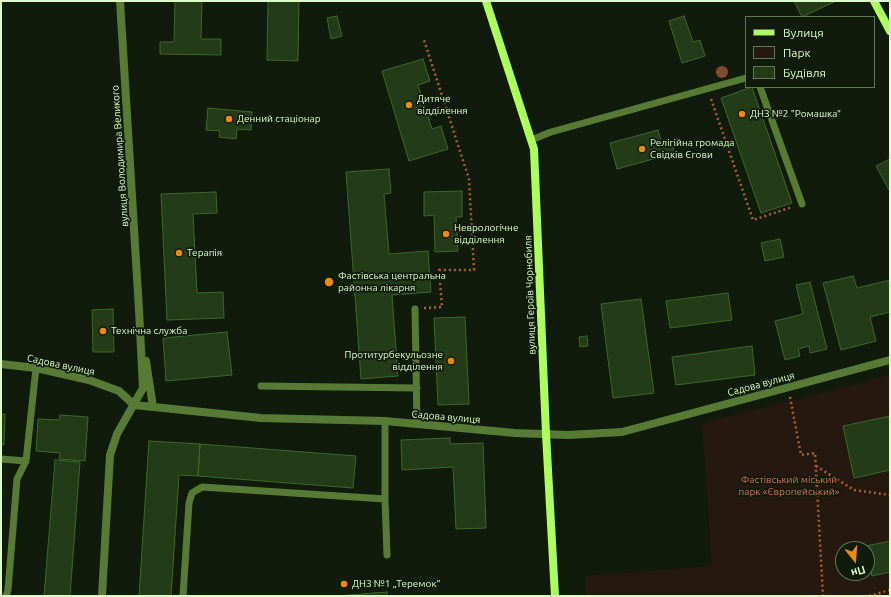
<!DOCTYPE html>
<meta charset="utf-8">
<style>
body{margin:0}
#map{position:relative;width:891px;height:597px;overflow:hidden;background:#101b0b;font-family:Ubuntu,sans-serif}
canvas{display:block}
.frame{position:absolute;inset:0;border:2px solid #dcffc5;pointer-events:none}
.legend{position:absolute;left:745px;top:16px;width:130px;height:72px;box-sizing:border-box;background:#101b0b;border:1px solid #627655;margin:0;padding:5px 7px;list-style:none;font-size:12px;color:#dcffc5}
.legend li{display:flex;align-items:center;gap:8px;height:20px}
.legend b{width:20px;border:1px solid #627655}
.north{position:absolute;left:835px;top:541px;width:40px;height:40px;box-sizing:border-box;background:#101b0b;border:1px solid #627655;border-radius:50%;rotate:163deg;font-size:11px;font-weight:700;line-height:16px;text-align:center;color:#dcffc5}
.north::after{content:'';display:block;margin:auto;width:14px;height:18px;background:#f08b00;clip-path:polygon(50% 0,100% 100%,50% 72%,0 100%)}
</style>
<div id="map">
<canvas width="891" height="597"></canvas>
<div class="frame"></div>
<ul class="legend">
<li><b style="height:5px;background:#adff5c"></b>Вулиця</li>
<li><b style="height:11px;background:#25180e"></b>Парк</li>
<li><b style="height:11px;background:#233c17"></b>Будівля</li>
</ul>
<div class="north">Пн</div>
</div>
<script>
const c = document.querySelector('canvas').getContext('2d');
c.lineJoin = 'round';
function paint(path, color) {
  c.fillStyle = color;
  c.fill(path, 'evenodd');
}
function shape(rows) {
  const path = new Path2D();
  for (const r of rows) {
    path.moveTo(r[0], r[1]);
    for (let i = 2; i < r.length; i += 2) path.lineTo(r[i], r[i + 1]);
  }
  return path;
}
function strokePath(path, color, width, dash) {
  c.strokeStyle = color;
  c.lineWidth = width;
  c.lineCap = dash ? 'butt' : 'round';
  c.setLineDash(dash || []);
  c.stroke(path);
}
function label(font, color, halo, rows, align = 'center') {
  c.font = font + ' Ubuntu,sans-serif';
  c.lineWidth = 3.5;
  c.setLineDash([]);
  c.textBaseline = 'middle';
  c.strokeStyle = halo;
  c.fillStyle = color;
  for (const [text, x, y, turn = 0] of rows) {
    c.save();
    c.translate(x, y);
    c.rotate((+turn || 0) * Math.PI / 180);
    c.textAlign = isNaN(turn) ? turn : align;
    if (halo) c.strokeText(text, 0, 0);
    c.fillText(text, 0, 0);
    c.restore();
  }
}
paint(shape([
 [890,375,890,596,586,596,585,576,712,566,702,423],
 [843,549,867,549,867,573,843,573]
]), '#25180e');
const building = shape([
 [175,1,202,1,201,39,221,39,221,55,160,54,160,42,174,42,175,1],
 [268,1,299,1,298,61,267,60,268,1],
 [794,1,833,1,834,2,802,17,794,1],
 [337,16,342,36,331,39,327,18,337,16],
 [684,16,693,42,700,40,705,56,682,63,669,21,684,16],
 [423,59,430,81,418,85,432,129,441,126,448,149,409,161,382,71,423,59],
 [752,87,792,203,761,213,721,98,752,87],
 [208,108,252,112,251,130,237,129,236,139,219,137,220,131,206,130,208,108],
 [658,130,662,144,671,141,675,153,617,169,610,143,658,130],
 [890,159,890,189,889,190,876,166,890,159],
 [389,169,391,193,384,194,389,254,428,251,431,292,392,295,398,376,361,379,346,172,389,169],
 [462,191,462,217,456,217,458,251,435,252,434,215,424,216,424,192,462,191],
 [216,192,217,213,193,214,197,293,223,292,224,318,167,320,161,194,216,192],
 [780,239,784,257,765,261,761,243,780,239],
 [853,276,857,288,890,280,890,312,870,317,876,341,841,350,823,283,853,276],
 [810,282,827,349,810,353,809,346,798,349,800,356,785,360,775,321,803,314,796,285,810,282],
 [728,293,732,320,670,328,666,301,728,293],
 [641,299,654,393,613,398,601,304,641,299],
 [113,309,114,352,93,352,92,310,113,309],
 [465,317,469,404,438,405,434,318,465,317],
 [227,332,232,375,166,381,163,338,227,332],
 [587,336,588,346,580,347,579,337,587,336],
 [752,346,755,375,676,385,672,357,752,346],
 [1,414,5,414,4,445,1,445,1,414],
 [60,415,88,417,85,461,59,459,60,453,36,451,38,419,59,420,60,415],
 [890,416,890,470,854,478,843,426,890,416],
 [450,438,450,444,483,443,486,528,456,529,453,467,402,470,401,440,450,438],
 [149,441,200,444,198,476,179,475,171,596,139,596,149,441],
 [200,444,356,456,353,488,198,476,200,444],
 [55,460,80,462,70,596,44,596,55,460],
 [890,541,890,572,872,576,866,546,890,541],
 [387,592,387,596,336,596,387,592]
]);
paint(building, '#233c17');
strokePath(building, '#3d6829', 1);
strokePath(shape([
 [711,99,753,220,792,207],
 [424,308,442,307,439,270,474,270,469,179,424,40],
 [790,397,801,455,815,453,823,596],
 [816,466,854,490,890,495],
 [869,596,890,590]
]), '#ac622c', 2.5, [2, 3]);
strokePath(shape([
 [760,87,802,204],
 [531,140,551,132,746,78],
 [415,309,417,424],
 [261,386,417,388],
 [385,421,385,499,387,555],
 [1,459,26,461],
 [6,596,8,590,17,479,26,461,36,368],
 [183,596,189,503,192,493,202,487,385,499]
]), '#577b35', 7);
strokePath(shape([
 [146,361,153,407],
 [1,364,36,368,89,380,119,391,134,405,261,418,385,421,515,433,568,435,622,432,890,360],
 [102,596,110,455,117,434,143,388,139,310,120,1]
]), '#577b35', 8);
strokePath(shape([
 [486,1,534,149,546,434,555,596],
 [874,1,890,31]
]), '#adff5c', 8);
c.fillStyle = '#814b32';
for (const [x, y] of [
 [722,72]
]) {
  c.beginPath();
  c.arc(x, y, 6, 0, 2 * Math.PI);
  c.fill();
}
for (const [x, y, r, color] of [
 [409,105,4,"#f08b00"],
 [742,114,4,"#f08b00"],
 [229,119,4,"#f08b00"],
 [642,149,4,"#f08b00"],
 [446,234,4,"#f08b00"],
 [179,253,4,"#f08b00"],
 [329,282,5,"#f08b00"],
 [103,331,4,"#f08b00"],
 [451,361,4,"#f08b00"],
 [344,584,4,"#f08b00"]
]) {
  const dot = new Path2D();
  dot.arc(x, y, r, 0, 2 * Math.PI);
  c.fillStyle = color;
  c.fill(dot);
  strokePath(dot, '#101b0b', 1.5);
}
label('10px', '#dcffc5', '#101b0b', [
 ["Дитяче",417,99],
 ["відділення",417,111],
 ["ДНЗ №2 \"Ромашка\"",750,114],
 ["Денний стаціонар",237,119],
 ["Релігійна громада",650,143],
 ["Свідків Єгови",650,155],
 ["Неврологічне",454,228],
 ["відділення",454,240],
 ["Терапія",187,253],
 ["Фастівська центральна",338,276],
 ["районна лікарня",338,288],
 ["Технічна служба",111,331],
 ["Протитурбекульозне",443,355,"right"],
 ["відділення",443,367,"right"],
 ["ДНЗ №1 „Теремок”",352,584]
], 'left');
label('10px', '#dcffc5', '#101b0b', [
 ["вулиця Володимира Великого",120,156,-94],
 ["вулиця Героїв Чорнобиля",530,295,-92],
 ["Садова вулиця",61,365,12],
 ["Садова вулиця",761,384,-15],
 ["Садова вулиця",446,417,5]
]);
label('10px', '#de7252', '#101b0b', [
 ["Фастівський міський",789,480],
 ["парк «Європейський»",789,492]
]);
</script>
